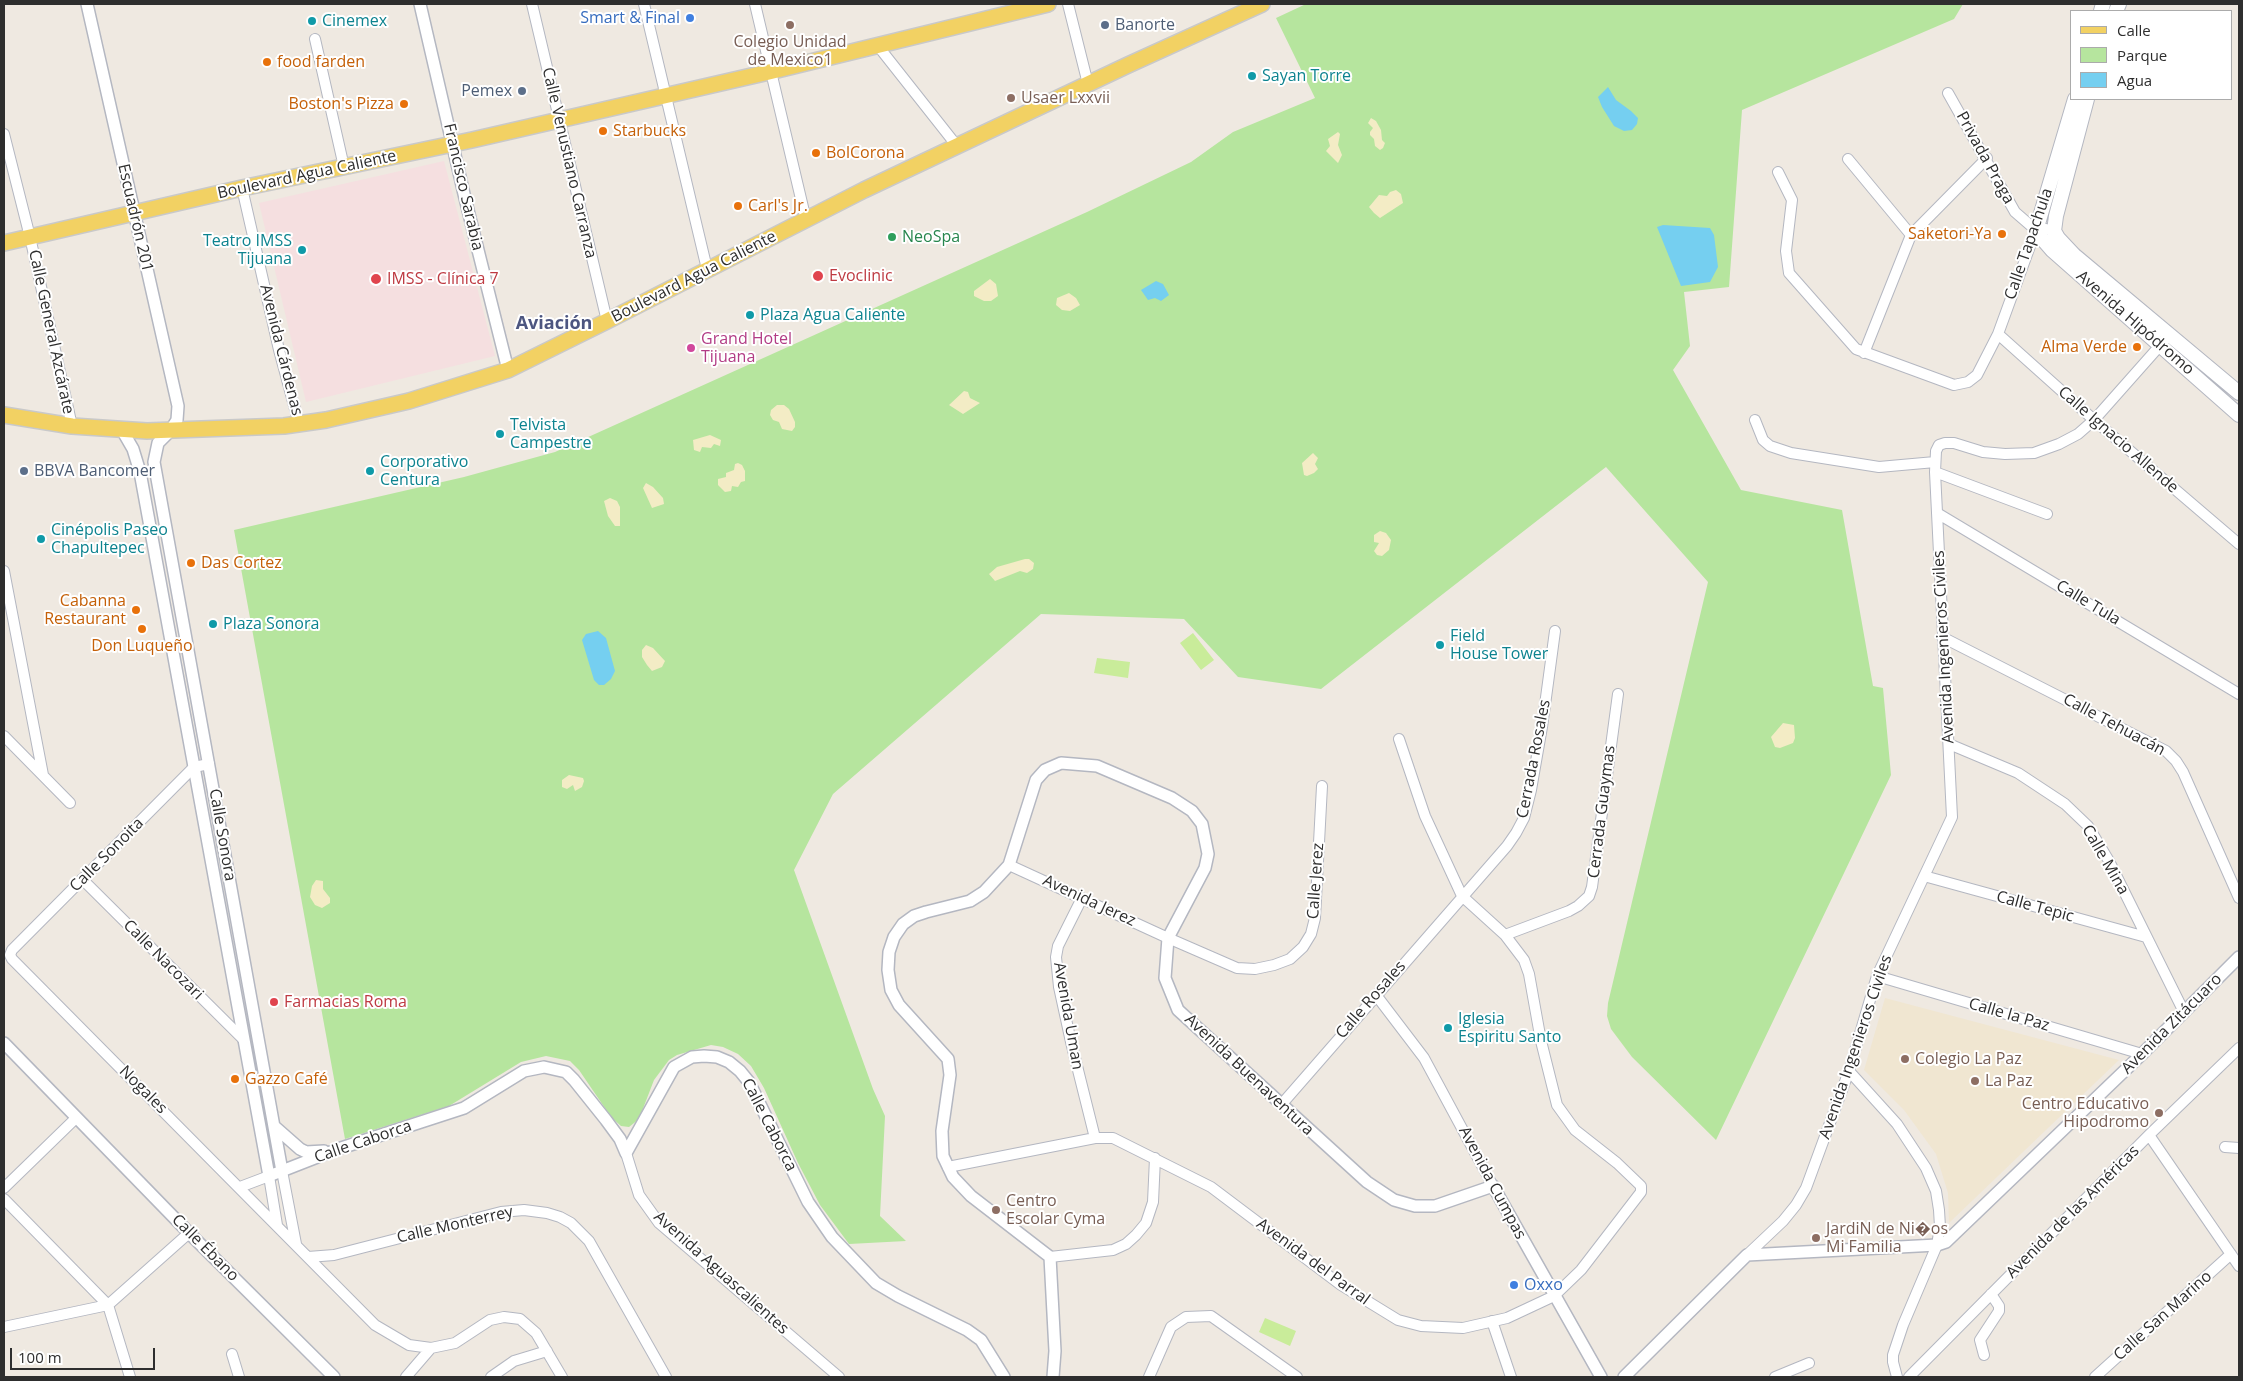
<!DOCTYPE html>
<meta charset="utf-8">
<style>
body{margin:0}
#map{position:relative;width:2243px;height:1381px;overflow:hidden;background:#efe9e1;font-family:"Open Sans",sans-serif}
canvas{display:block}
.frame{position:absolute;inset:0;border:5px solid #2e2e2e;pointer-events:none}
.legend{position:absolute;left:2070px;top:10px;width:162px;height:90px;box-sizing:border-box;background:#fff;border:1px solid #ababab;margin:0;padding:6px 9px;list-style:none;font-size:15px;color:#2e2e2e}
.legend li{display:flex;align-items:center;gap:10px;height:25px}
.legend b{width:25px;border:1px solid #ababab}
.scale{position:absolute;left:10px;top:1348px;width:145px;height:22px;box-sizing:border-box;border:2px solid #2e2e2e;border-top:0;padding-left:6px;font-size:15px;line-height:18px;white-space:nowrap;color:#2e2e2e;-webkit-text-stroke:4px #fff;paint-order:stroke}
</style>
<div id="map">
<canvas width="2243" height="1381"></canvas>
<div class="frame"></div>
<ul class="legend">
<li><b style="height:6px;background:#f2d163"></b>Calle</li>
<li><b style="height:14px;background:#b6e59e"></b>Parque</li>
<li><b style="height:14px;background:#75cff0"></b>Agua</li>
</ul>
<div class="scale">100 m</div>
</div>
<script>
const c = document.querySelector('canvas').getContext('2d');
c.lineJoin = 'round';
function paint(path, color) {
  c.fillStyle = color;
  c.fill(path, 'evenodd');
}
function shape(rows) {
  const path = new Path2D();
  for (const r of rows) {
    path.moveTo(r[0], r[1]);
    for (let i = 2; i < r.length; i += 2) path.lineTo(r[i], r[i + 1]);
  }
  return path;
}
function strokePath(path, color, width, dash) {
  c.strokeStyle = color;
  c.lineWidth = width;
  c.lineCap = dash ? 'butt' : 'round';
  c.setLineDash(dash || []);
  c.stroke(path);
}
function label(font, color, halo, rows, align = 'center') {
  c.font = font + ' "Open Sans",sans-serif';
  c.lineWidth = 4;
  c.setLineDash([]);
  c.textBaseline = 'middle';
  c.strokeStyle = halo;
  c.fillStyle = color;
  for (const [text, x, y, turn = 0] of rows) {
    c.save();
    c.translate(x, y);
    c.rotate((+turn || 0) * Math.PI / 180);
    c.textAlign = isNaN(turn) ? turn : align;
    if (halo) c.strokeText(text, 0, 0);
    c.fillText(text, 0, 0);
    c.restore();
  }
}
paint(shape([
 [1885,998,2119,1060,1949,1223,1948,1193,1936,1154,1904,1110,1864,1070]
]), '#f0e6d1');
paint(shape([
 [444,161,495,356,306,402,259,203]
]), '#f5dfe0');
paint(shape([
 [1306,4,1963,4,1954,19,1742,110,1729,287,1684,292,1690,346,1673,370,1741,490,1842,510,1873,686,1883,688,1891,775,1716,1140,1632,1057,1611,1029,1607,1016,1608,1003,1708,582,1606,467,1321,689,1238,677,1184,619,1041,614,833,794,794,870,873,1089,885,1116,880,1216,906,1241,849,1244,820,1205,798,1163,764,1088,751,1066,738,1054,723,1047,711,1045,677,1055,669,1060,654,1080,639,1119,629,1127,621,1126,611,1117,579,1070,570,1061,546,1056,521,1062,449,1106,345,1139,234,530,464,477,555,452,1087,212,1191,162,1233,132,1315,98,1276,18]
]), '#b6e59e');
paint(shape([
 [1371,118,1376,121,1381,130,1382,140,1385,143,1383,148,1380,150,1375,146,1374,139,1370,135,1370,132,1373,128,1368,123],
 [1338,132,1340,134,1338,145,1342,155,1338,163,1326,151,1330,146,1328,139],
 [1396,190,1401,194,1403,203,1380,218,1374,213,1369,207,1379,195,1387,196,1390,192],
 [990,279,996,284,998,296,991,301,984,301,974,296,974,291],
 [1069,293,1076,298,1080,305,1070,311,1062,310,1056,305,1057,298],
 [964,391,968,392,970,398,980,403,963,414,949,405],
 [777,405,784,405,789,409,795,422,795,427,792,431,782,429,779,422,773,420,770,415,771,410],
 [710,435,721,440,720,446,714,444,711,448,702,447,700,452,694,450,693,440],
 [1313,453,1318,458,1315,464,1318,469,1314,473,1307,476,1304,475,1302,463],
 [738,463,742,465,745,471,745,481,741,482,738,487,732,486,731,491,725,492,718,485,718,479,726,477,726,473,734,470,735,464],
 [646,483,653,487,663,498,664,504,652,508,643,488],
 [610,498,617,501,620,507,620,526,615,526,608,516,604,501],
 [1380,531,1386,533,1391,540,1389,550,1382,556,1377,555,1374,551,1379,543,1374,542,1374,535],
 [1025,559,1029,559,1034,563,1033,569,1027,573,1020,571,995,581,989,574,997,567],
 [646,645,653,648,665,661,662,667,652,671,647,665,642,657,642,650],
 [1783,723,1794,725,1795,738,1793,743,1780,748,1775,747,1771,737],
 [569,775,583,778,584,781,582,787,575,791,573,785,567,789,562,787,562,780],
 [316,880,323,881,323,889,330,898,330,903,322,908,315,905,310,897,312,886]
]), '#f3ecc5');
paint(shape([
 [1193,633,1214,660,1201,670,1180,643],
 [1097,658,1130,662,1128,678,1094,673],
 [1265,1318,1296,1331,1290,1346,1259,1332]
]), '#c9ec9a');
paint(shape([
 [1608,87,1616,100,1631,111,1638,118,1637,124,1632,130,1624,131,1614,126,1602,107,1598,97],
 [1663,225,1710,228,1714,235,1718,267,1710,282,1681,286,1657,227],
 [1156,281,1163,284,1169,295,1161,301,1155,298,1148,300,1141,290],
 [598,631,606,638,615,671,611,679,604,685,599,685,594,680,582,640,586,634]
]), '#75cff0');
const minor = shape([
 [532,4,607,321],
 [644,4,707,269],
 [755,4,806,220],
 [1068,4,1088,84],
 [315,39,344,167],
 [878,46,957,146],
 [1948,93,2015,212,2030,225,2054,231],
 [4,134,30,237,72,426],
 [1848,159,1911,235],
 [1778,172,1792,200,1786,251,1789,273,1856,349,1954,385,1968,382,1977,375,1998,334,2037,227],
 [242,188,279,350,299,424],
 [1998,334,2094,420,2239,544],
 [1864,353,1911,235,1987,158],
 [1755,420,1763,440,1770,446,1791,453,1879,467,1935,462],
 [1935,472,2047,514],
 [1937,513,2239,694],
 [4,571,43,775],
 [1942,637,2166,751,2176,761,2183,772,2239,898],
 [4,736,70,803],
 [1949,744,2018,773,2065,804,2088,826,2109,861,2184,1012],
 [209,764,194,767,12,950,10,955,12,959,375,1325,409,1345,431,1348,455,1343,490,1320,504,1317,520,1319,536,1333,562,1377],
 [1009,865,1168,938,1237,968,1255,969,1274,965,1290,959,1303,947,1311,934,1315,918,1322,786],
 [1924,876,2146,937],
 [82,879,244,1040],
 [1082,898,1058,946,1056,957,1059,987,1071,1042,1095,1138],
 [1505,935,1569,911,1578,906,1589,896,1592,887,1618,694],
 [1877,976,2142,1054],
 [1376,995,1424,1058,1493,1186],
 [1849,1071,1897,1124,1926,1168,1936,1191,1939,1210,1940,1227,1937,1245,1903,1325,1893,1355,1893,1362,1897,1377],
 [1281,1105,1507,846,1516,833,1524,818,1531,790,1542,727,1555,631],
 [2149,1135,2239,1266],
 [2225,1147,2239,1148],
 [626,1153,639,1195,659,1223,839,1377],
 [948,1167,1095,1138,1113,1138,1211,1187,1341,1285,1398,1320,1421,1326,1463,1328,1507,1318,1554,1296,1581,1270,1641,1192,1641,1186,1617,1163,1575,1130,1557,1105,1541,1041,1529,974,1524,960,1505,935,1462,896,1425,816,1399,739],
 [282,1171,296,1244],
 [240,1187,269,1176,277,1225],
 [4,1188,76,1118],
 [4,1199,108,1305,130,1377],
 [1747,1255,1783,1221,1796,1205,1806,1188,1849,1071,1877,976,1952,817,1935,472,1936,451,1939,445,1945,443,1954,443,1983,452,2005,454,2034,453,2059,444,2078,434,2094,420,2164,341],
 [308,1257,334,1255,501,1212,524,1210,547,1213,560,1217,571,1223,589,1241,666,1377],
 [1050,1257,1113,1250,1126,1244,1136,1235,1146,1223,1153,1202,1155,1158],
 [1492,1321,1511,1377],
 [4,1327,108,1305,189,1233],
 [232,1354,239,1377],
 [1984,1355,1980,1340,1999,1311,1999,1306,1991,1294],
 [406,1377,431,1348],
 [491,1377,514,1361,547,1351],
 [1149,1377,1171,1327,1186,1317,1211,1316,1297,1377],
 [1775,1377,1809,1363],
 [1909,1377,2149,1135,2239,1048],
 [2095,1377,2231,1254]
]);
const tertiary = shape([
 [87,4,178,406,177,420,170,431,158,443,154,462,282,1171],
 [420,4,464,194,508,370],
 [122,430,133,449,140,472,269,1176,338,1149,464,1108,524,1071,544,1067,566,1072,574,1080,606,1120,620,1139,626,1153],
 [4,1043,189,1233,334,1377],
 [275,1127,300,1149,306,1152,324,1151],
 [626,1153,674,1067,692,1057,704,1056,717,1057,729,1062,740,1071,749,1082,808,1202,832,1237,876,1283,898,1296,967,1330,981,1340,1004,1377],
 [1053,1377,1055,1351,1050,1257,971,1196,953,1177,943,1156,942,1131,950,1075,948,1059,899,1005,891,990,888,970,889,952,894,937,903,924,914,916,926,912,970,901,984,892,1009,865,1036,780,1045,770,1061,763,1097,766,1172,798,1192,811,1202,824,1208,854,1205,868,1168,938,1165,978,1178,1010,1367,1182,1394,1200,1415,1206,1435,1206,1493,1186,1601,1377],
 [1624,1377,1747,1255,1937,1245,1946,1242,2142,1054,2239,957]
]);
const secondary = shape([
 [2101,11,2103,4],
 [2116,11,2119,4],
 [2075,99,2037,227,2039,235,2052,250,2239,415],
 [2087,99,2056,216,2054,231,2058,238,2074,255,2239,393]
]);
const primary = shape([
 [4,243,242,188,472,140,769,72,1048,4],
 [4,415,72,426,147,431,284,426,326,420,409,401,508,370,607,321,864,190,1128,65,1262,4]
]);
strokePath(minor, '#b4b7c1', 12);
strokePath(tertiary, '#b4b7c1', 14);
strokePath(secondary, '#b4b7c1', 16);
strokePath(primary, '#c9c9c9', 18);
strokePath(minor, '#fff', 10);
strokePath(tertiary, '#fff', 11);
strokePath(secondary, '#fff', 14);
strokePath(primary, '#f2d163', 15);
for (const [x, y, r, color] of [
 [690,18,5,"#3f7fe0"],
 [312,21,5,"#0f9aa8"],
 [790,25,5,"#8d6e63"],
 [1105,25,5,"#5c6f8a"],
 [267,62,5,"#e8710a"],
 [1252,76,5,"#0f9aa8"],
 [522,91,5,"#5c6f8a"],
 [1011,98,5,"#8d6e63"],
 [404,104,5,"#e8710a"],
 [603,131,5,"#e8710a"],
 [816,153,5,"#e8710a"],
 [738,206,5,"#e8710a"],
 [2002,234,5,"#e8710a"],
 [892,237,5,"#2e9e5b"],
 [302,250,5,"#0f9aa8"],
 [818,276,6,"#e0444e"],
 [376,279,6,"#e0444e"],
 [750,315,5,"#0f9aa8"],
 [2137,347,5,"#e8710a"],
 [691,348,5,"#d1479c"],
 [500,434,5,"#0f9aa8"],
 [24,471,5,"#5c6f8a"],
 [370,471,5,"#0f9aa8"],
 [41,539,5,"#0f9aa8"],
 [191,563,5,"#e8710a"],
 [136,610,5,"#e8710a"],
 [213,624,5,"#0f9aa8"],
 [142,629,5,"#e8710a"],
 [1440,645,5,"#0f9aa8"],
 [274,1002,5,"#e0444e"],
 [1448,1028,5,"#0f9aa8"],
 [1905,1059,5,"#8d6e63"],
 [235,1079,5,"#e8710a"],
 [1975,1081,5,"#8d6e63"],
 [2159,1113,5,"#8d6e63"],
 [996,1210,5,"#8d6e63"],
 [1816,1238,5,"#8d6e63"],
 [1514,1285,5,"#3f7fe0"]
]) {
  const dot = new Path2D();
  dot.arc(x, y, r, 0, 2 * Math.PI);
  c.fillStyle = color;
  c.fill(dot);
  strokePath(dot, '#fff', 2);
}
label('16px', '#366cbe', '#fff', [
 ["Smart & Final",680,18],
 ["Oxxo",1524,1285,"left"]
], 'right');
label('16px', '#0d838f', '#fff', [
 ["Cinemex",322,21],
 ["Sayan Torre",1262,76],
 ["Teatro IMSS",292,241,"right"],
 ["Tijuana",292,259,"right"],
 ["Plaza Agua Caliente",760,315],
 ["Telvista",510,425],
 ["Campestre",510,443],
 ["Corporativo",380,462],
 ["Centura",380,480],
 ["Cinépolis Paseo",51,530],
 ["Chapultepec",51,548],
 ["Plaza Sonora",223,624],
 ["Field",1450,636],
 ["House Tower",1450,654],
 ["Iglesia",1458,1019],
 ["Espiritu Santo",1458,1037]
], 'left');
label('16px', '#4e5e75', '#fff', [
 ["Banorte",1115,25],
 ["Pemex",512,91,"right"],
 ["BBVA Bancomer",34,471]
], 'left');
label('16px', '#785e54', '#fff', [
 ["Colegio Unidad",790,42,"center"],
 ["de Mexico1",790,60,"center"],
 ["Usaer Lxxvii",1021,98],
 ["Colegio La Paz",1915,1059],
 ["La Paz",1985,1081],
 ["Centro Educativo",2149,1104,"right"],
 ["Hipodromo",2149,1122,"right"],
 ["Centro",1006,1201],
 ["Escolar Cyma",1006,1219],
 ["JardiN de Ni�os",1826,1229],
 ["Mi Familia",1826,1247]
], 'left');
label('16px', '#c56008', '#fff', [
 ["food farden",277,62],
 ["Boston's Pizza",394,104,"right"],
 ["Starbucks",613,131],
 ["BolCorona",826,153],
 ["Carl's Jr.",748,206],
 ["Saketori-Ya",1992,234,"right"],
 ["Alma Verde",2127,347,"right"],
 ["Das Cortez",201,563],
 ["Cabanna",126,601,"right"],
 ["Restaurant",126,619,"right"],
 ["Don Luqueño",142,646,"center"],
 ["Gazzo Café",245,1079]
], 'left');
label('16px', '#2e2e2e', '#fff', [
 ["Privada Praga",1985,158,61],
 ["Calle Venustiano Carranza",569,163,77],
 ["Boulevard Agua Caliente",307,175,-12],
 ["Francisco Sarabia",463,187,77],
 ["Escuadrón 201",135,218,77],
 ["Calle Tapachula",2029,244,-71],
 ["Boulevard Agua Caliente",694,277,-27],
 ["Avenida Hipódromo",2135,323,41],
 ["Calle General Azcárate",51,332,78],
 ["Avenida Cárdenas",281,350,76],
 ["Calle Ignacio Allende",2118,440,41],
 ["Calle Tula",2088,603,31],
 ["Avenida Ingenieros Civiles",1944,647,-93],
 ["Calle Tehuacán",2114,725,28],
 ["Cerrada Rosales",1534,759,-79],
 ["Cerrada Guaymas",1602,812,-83],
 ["Calle Sonora",222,835,80],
 ["Calle Sonoita",107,855,-45],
 ["Calle Mina",2105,860,60],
 ["Calle Jerez",1316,881,-86],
 ["Avenida Jerez",1089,901,25],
 ["Calle Tepic",2035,907,15],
 ["Calle Nacozari",163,960,45],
 ["Calle Rosales",1371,1000,-49],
 ["Calle la Paz",2009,1015,16],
 ["Avenida Uman",1068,1016,80],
 ["Avenida Zitácuaro",2172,1024,-45],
 ["Avenida Ingenieros Civiles",1856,1047,-71],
 ["Avenida Buenaventura",1249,1075,43],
 ["Nogales",143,1090,45],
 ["Calle Caborca",769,1125,63],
 ["Calle Caborca",363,1142,-19],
 ["Avenida Cumpas",1492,1183,62],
 ["Avenida de las Américas",2073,1212,-45],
 ["Calle Monterrey",455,1225,-13],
 ["Calle Ébano",205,1248,45],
 ["Avenida del Parral",1313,1262,36],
 ["Avenida Aguascalientes",721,1273,42],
 ["Calle San Marino",2163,1316,-42]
]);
label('16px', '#27864d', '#fff', [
 ["NeoSpa",902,237]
], 'left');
label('16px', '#be3a42', '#fff', [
 ["Evoclinic",829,276],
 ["IMSS - Clínica 7",387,279],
 ["Farmacias Roma",284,1002]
], 'left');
label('16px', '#b23c85', '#fff', [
 ["Grand Hotel",701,339],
 ["Tijuana",701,357]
], 'left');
label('bold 18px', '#4d5680', '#fff', [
 ["Aviación",554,324]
]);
</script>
